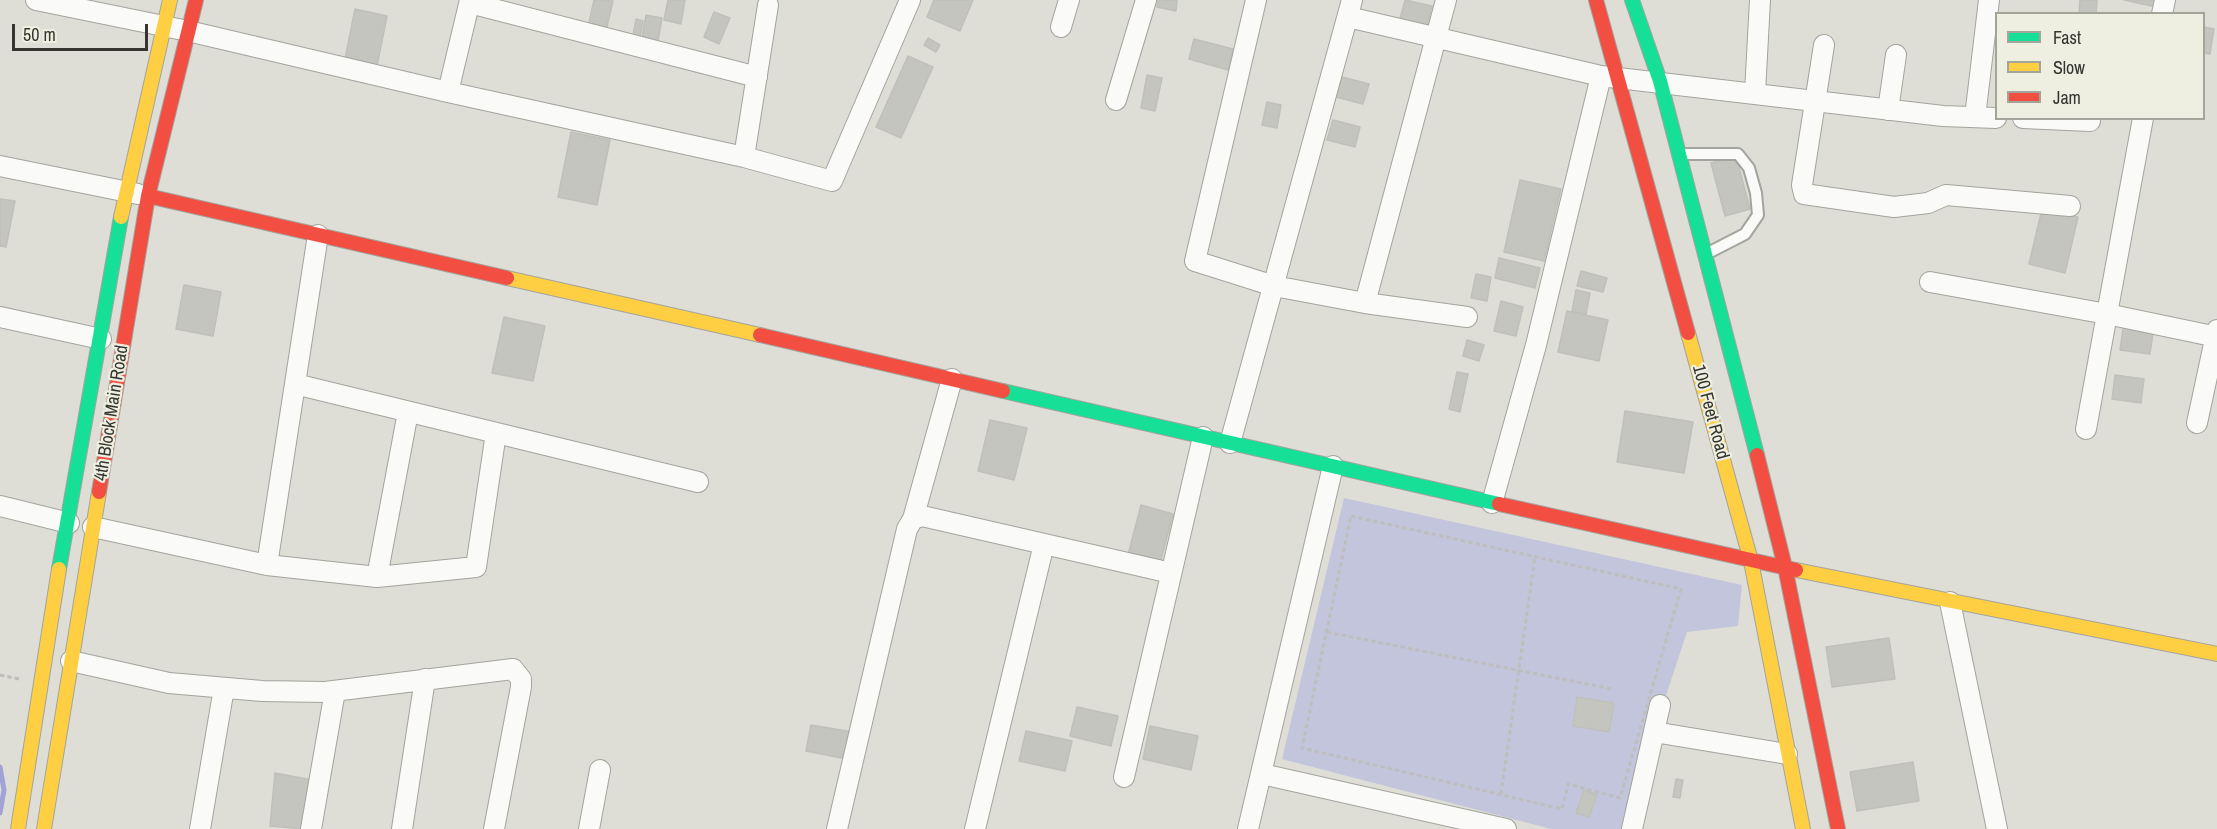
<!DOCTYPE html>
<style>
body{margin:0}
#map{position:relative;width:2217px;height:829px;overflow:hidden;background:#deded6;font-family:"Archivo Narrow",sans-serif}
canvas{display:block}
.legend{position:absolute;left:1995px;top:12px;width:210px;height:108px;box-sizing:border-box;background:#eeefe0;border:2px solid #a4a59a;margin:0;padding:8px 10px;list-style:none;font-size:18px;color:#353630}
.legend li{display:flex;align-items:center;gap:12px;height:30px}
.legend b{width:30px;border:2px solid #a4a59a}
.scale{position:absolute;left:12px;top:24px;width:136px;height:27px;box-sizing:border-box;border:3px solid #353630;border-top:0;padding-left:8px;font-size:18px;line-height:21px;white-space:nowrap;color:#353630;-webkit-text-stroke:4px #eeefe0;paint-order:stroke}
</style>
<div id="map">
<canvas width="2217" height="829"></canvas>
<ul class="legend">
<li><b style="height:8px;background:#16e098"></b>Fast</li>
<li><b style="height:8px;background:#ffcf43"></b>Slow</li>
<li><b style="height:8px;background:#f24e42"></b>Jam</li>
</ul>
<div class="scale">50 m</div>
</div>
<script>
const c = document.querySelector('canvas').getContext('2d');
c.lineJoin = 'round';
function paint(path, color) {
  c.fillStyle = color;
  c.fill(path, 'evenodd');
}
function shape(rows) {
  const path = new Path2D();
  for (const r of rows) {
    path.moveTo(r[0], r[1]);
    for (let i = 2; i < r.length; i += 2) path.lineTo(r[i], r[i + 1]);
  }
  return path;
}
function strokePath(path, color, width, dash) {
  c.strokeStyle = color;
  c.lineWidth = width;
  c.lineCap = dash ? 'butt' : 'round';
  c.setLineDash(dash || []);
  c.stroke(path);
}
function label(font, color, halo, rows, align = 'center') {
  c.font = font + ' "Archivo Narrow",sans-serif';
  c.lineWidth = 4.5;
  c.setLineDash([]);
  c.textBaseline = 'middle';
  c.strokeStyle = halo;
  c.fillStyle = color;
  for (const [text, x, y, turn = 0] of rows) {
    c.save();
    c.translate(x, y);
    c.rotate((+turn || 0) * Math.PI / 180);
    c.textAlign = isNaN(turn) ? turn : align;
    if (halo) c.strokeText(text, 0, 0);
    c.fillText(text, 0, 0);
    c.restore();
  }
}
paint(shape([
 [1344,498,1742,585,1738,626,1687,632,1622,829,1551,829,1282,759]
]), '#c3c5dd');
strokePath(shape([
 [0,767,4,790,0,813]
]), '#a1a3d7', 5);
const building = shape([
 [594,0,613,1,606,31,588,27,594,0],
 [668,0,685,0,681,24,664,20,668,0],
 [934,0,973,0,960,31,927,17,934,0],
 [1158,0,1177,0,1176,11,1157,7,1158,0],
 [1405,0,1432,6,1427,26,1400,19,1405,0],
 [2080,0,2097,0,2096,14,2079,14,2080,0],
 [2124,0,2163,0,2161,8,2124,0],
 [355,9,387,16,377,66,345,59,355,9],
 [714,12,730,18,719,44,704,37,714,12],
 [646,15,662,18,657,47,641,43,646,15],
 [636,19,643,21,640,36,633,35,636,19],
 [2204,27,2214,29,2210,54,2204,53,2204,27],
 [928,38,940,45,936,52,924,45,928,38],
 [1194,39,1233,49,1228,70,1189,59,1194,39],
 [908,56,933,67,901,138,876,127,908,56],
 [1147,75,1162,78,1155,111,1141,108,1147,75],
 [1342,77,1369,84,1363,104,1336,97,1342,77],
 [1267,102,1281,105,1277,128,1262,125,1267,102],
 [1333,120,1360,127,1355,147,1327,140,1333,120],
 [571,132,610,140,597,205,558,197,571,132],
 [1736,156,1750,209,1725,216,1711,163,1736,156],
 [1520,180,1561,189,1544,261,1504,252,1520,180],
 [0,199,15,201,6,247,0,246,0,199],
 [2042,209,2078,217,2065,273,2029,264,2042,209],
 [1499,258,1540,268,1535,288,1495,278,1499,258],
 [1581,271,1607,278,1603,292,1577,286,1581,271],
 [1476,274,1491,277,1487,301,1471,298,1476,274],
 [184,285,221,292,213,336,176,329,184,285],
 [1576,290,1590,293,1586,314,1572,311,1576,290],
 [1501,301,1523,307,1516,336,1494,331,1501,301],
 [1567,311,1608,320,1599,361,1558,352,1567,311],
 [504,317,545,326,533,381,492,373,504,317],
 [2124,322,2154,327,2150,354,2120,350,2124,322],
 [1467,340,1484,345,1479,361,1463,356,1467,340],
 [1457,372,1468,374,1460,412,1449,409,1457,372],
 [2115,375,2144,379,2141,403,2112,399,2115,375],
 [1625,411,1693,422,1684,473,1617,462,1625,411],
 [990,420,1027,428,1014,480,978,471,990,420],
 [1141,505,1173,514,1160,564,1128,555,1141,505],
 [1889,638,1895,679,1832,687,1826,647,1889,638],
 [1577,697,1614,703,1609,732,1573,726,1577,697],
 [1077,707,1118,716,1111,746,1070,736,1077,707],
 [811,725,853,732,847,759,806,751,811,725],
 [1150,726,1198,736,1191,770,1143,759,1150,726],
 [1026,731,1072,741,1065,771,1019,761,1026,731],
 [1913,762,1919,801,1857,811,1850,772,1913,762],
 [275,773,312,780,304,829,270,826,275,773],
 [1676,779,1683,780,1680,798,1673,797,1676,779],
 [1584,790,1597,795,1589,817,1576,813,1584,790]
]);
paint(building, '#c5c5bf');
strokePath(building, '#c0c0ba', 1.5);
const lane = shape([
 [1681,154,1738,154,1749,168,1756,193,1758,215,1745,234,1708,253]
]);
const street = shape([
 [36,0,188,31,448,92,744,157,832,181,910,0],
 [1256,0,1195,261,1274,286,1365,303,1467,317],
 [470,3,757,77],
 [2162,14,2165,0],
 [1348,17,1601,76],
 [1061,27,1069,0],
 [1824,45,1802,185,1804,194,1894,207,1928,203,1946,195,2070,206],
 [448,92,470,0],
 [1755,93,1760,0],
 [1116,100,1146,0],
 [1888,110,1896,55],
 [1975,117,1989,0],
 [2023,118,2090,121],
 [2143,118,2107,314,2217,337],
 [744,157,768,5],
 [0,166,138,194],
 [1930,282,2107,314,2086,429],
 [1365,303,1446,0],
 [0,317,101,339],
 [295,384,698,482],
 [2197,423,2217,330],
 [1230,443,1352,0],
 [1492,503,1536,345,1601,76,1943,116,1996,118],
 [0,506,69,523],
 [913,519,952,379],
 [93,527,267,565,377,577,476,567,496,433],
 [267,565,318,235],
 [377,577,408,412],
 [1950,602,1997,829],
 [71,661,169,683,262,691,325,692,513,669,521,679,521,687,494,829],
 [1654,732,1787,754],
 [1262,774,1506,829],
 [1124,777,1203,437],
 [200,829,224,688],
 [311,829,335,691],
 [402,829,425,679],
 [589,829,600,770],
 [837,829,907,529,913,519,922,516,1171,573],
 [975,829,1044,544],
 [1248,829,1333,466],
 [1632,829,1660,705]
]);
const fast = shape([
 [1632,0,1660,81,1757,455],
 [1003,391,1499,504],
 [59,569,121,217]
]);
const slow = shape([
 [121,217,170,0],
 [507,278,760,335],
 [1688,333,1751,561,1803,829],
 [1796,570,2217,654],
 [18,829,59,569],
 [44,829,99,492]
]);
const jam = shape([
 [1596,0,1688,333],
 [148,196,507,278],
 [760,335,1003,391],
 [1757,455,1785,567,1838,829],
 [99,492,148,196,196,0],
 [1499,504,1796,570]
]);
strokePath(lane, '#a3a49d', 14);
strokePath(street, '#a3a49d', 22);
strokePath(fast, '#a3a49d', 16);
strokePath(slow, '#a3a49d', 16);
strokePath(jam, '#a3a49d', 16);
strokePath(shape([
 [1351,516,1681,589,1620,798,1568,784,1562,809,1302,748,1351,516],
 [1327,632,1612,689],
 [0,675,19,679],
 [1501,794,1535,557]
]), '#bebfbc', 3, [4.5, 3]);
strokePath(lane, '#fafaf9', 10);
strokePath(street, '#fafaf9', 20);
strokePath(fast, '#16e098', 14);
strokePath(slow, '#ffcf43', 14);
strokePath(jam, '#f24e42', 14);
label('18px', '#353630', '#eeefe0', [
 ["100 Feet Road",1710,412,75],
 ["4th Block Main Road",112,413,-81]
]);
</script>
